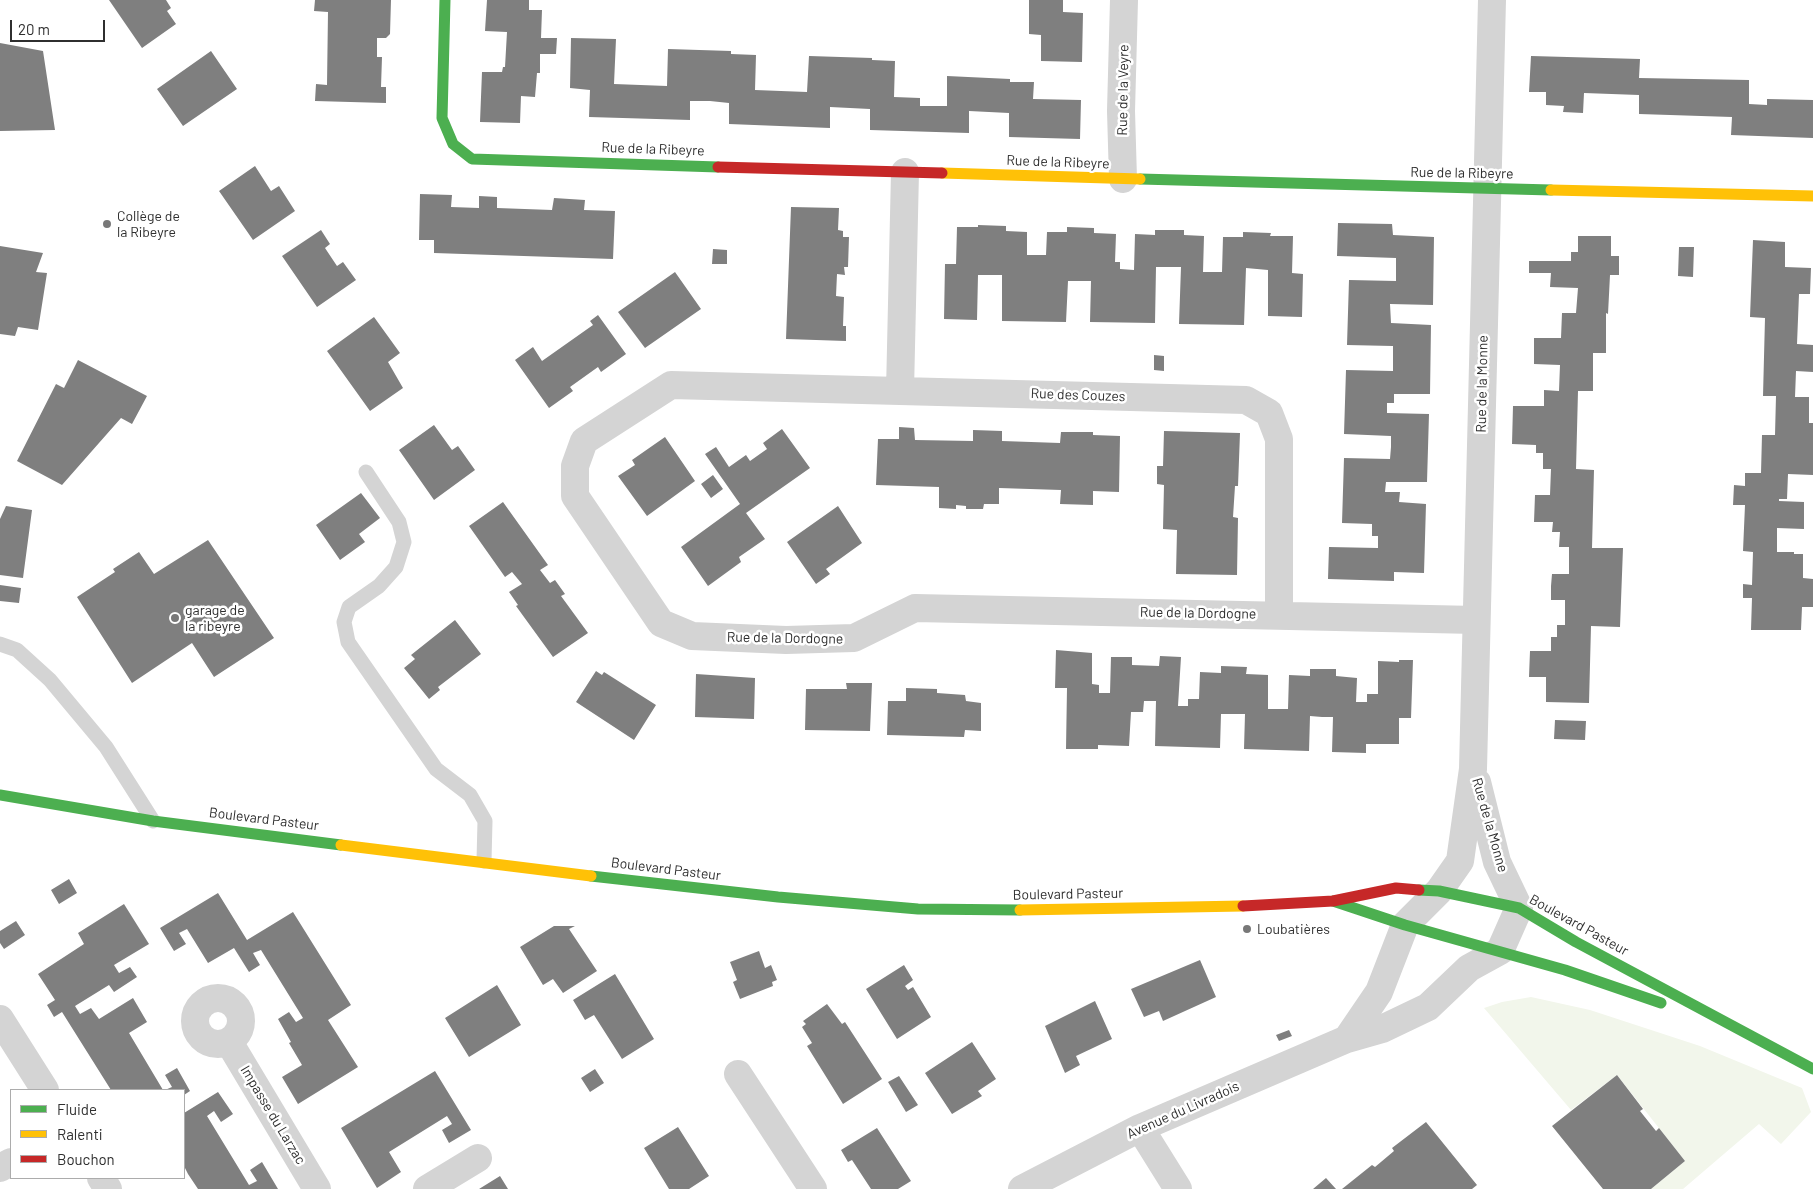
<!DOCTYPE html>
<meta charset="utf-8">
<style>
body{margin:0}
#map{position:relative;width:1813px;height:1189px;overflow:hidden;background:#fff;font-family:Barlow,sans-serif}
canvas{display:block}
.legend{position:absolute;left:10px;top:1089px;width:175px;height:90px;box-sizing:border-box;background:#fff;border:1px solid #acacac;margin:0;padding:6px 9px;list-style:none;font-size:15px;color:#2f2f2f}
.legend li{display:flex;align-items:center;gap:10px;height:25px}
.legend b{width:25px;border:1px solid #acacac}
.scale{position:absolute;left:10px;top:20px;width:95px;height:22px;box-sizing:border-box;border:2px solid #2f2f2f;border-top:0;padding-left:6px;font-size:15px;line-height:18px;white-space:nowrap;color:#2f2f2f;-webkit-text-stroke:4px #fff;paint-order:stroke}
</style>
<div id="map">
<canvas width="1813" height="1189"></canvas>
<ul class="legend">
<li><b style="height:6px;background:#4caf50"></b>Fluide</li>
<li><b style="height:6px;background:#ffc107"></b>Ralenti</li>
<li><b style="height:6px;background:#c62828"></b>Bouchon</li>
</ul>
<div class="scale">20 m</div>
</div>
<script>
const c = document.querySelector('canvas').getContext('2d');
c.lineJoin = 'round';
function paint(path, color) {
  c.fillStyle = color;
  c.fill(path, 'evenodd');
}
function shape(rows) {
  const path = new Path2D();
  for (const r of rows) {
    if (r.length === 3) {
      path.moveTo(r[0] + r[2], r[1]);
      path.arc(r[0], r[1], r[2], 0, 2 * Math.PI);
      continue;
    }
    path.moveTo(r[0], r[1]);
    for (let i = 2; i < r.length; i += 2) path.lineTo(r[i], r[i + 1]);
  }
  return path;
}
function strokePath(path, color, width, dash) {
  c.strokeStyle = color;
  c.lineWidth = width;
  c.lineCap = dash ? 'butt' : 'round';
  c.setLineDash(dash || []);
  c.stroke(path);
}
function label(font, color, halo, rows, align = 'center') {
  c.font = font + ' Barlow,sans-serif';
  c.lineWidth = 5;
  c.setLineDash([]);
  c.textBaseline = 'middle';
  c.strokeStyle = halo;
  c.fillStyle = color;
  for (const [text, x, y, turn = 0] of rows) {
    c.save();
    c.translate(x, y);
    c.rotate((+turn || 0) * Math.PI / 180);
    c.textAlign = isNaN(turn) ? turn : align;
    if (halo) c.strokeText(text, 0, 0);
    c.fillText(text, 0, 0);
    c.restore();
  }
}
paint(shape([
 [1531,997,1590,1010,1700,1046,1802,1088,1811,1112,1781,1144,1759,1124,1683,1189,1651,1189,1685,1161,1617,1075,1571,1110,1484,1008,1502,1002]
]), '#f2f6eb');
paint(shape([
 [109,0,166,0,171,8,167,11,176,24,142,48],
 [315,0,391,0,390,34,386,38,377,38,377,57,382,57,381,87,386,87,386,103,315,101,316,84,327,85,328,12,314,11],
 [487,0,529,0,529,10,542,10,541,38,557,38,556,54,540,54,540,73,537,73,535,97,521,96,520,123,480,122,482,72,502,72,503,67,505,67,507,32,485,31],
 [1029,0,1063,0,1063,12,1083,13,1082,62,1041,61,1041,35,1029,34],
 [571,38,616,39,614,84,667,86,668,49,731,51,731,54,756,55,755,90,807,92,809,56,872,58,872,60,895,61,894,97,920,98,920,106,947,106,947,76,1010,79,1010,82,1034,82,1033,99,1081,100,1080,139,1009,137,1009,113,969,111,969,133,870,130,870,109,830,107,830,128,729,124,729,103,710,101,690,101,690,120,589,117,590,90,570,88],
 [0,43,43,51,55,130,0,131],
 [211,51,237,89,183,126,157,89],
 [1531,56,1640,59,1639,78,1749,80,1749,104,1767,105,1767,99,1813,100,1813,138,1731,135,1732,117,1639,114,1639,95,1584,93,1583,113,1563,112,1564,106,1546,105,1546,92,1529,92],
 [255,166,271,191,279,186,295,211,253,240,219,191],
 [420,194,452,195,451,207,479,208,479,196,497,197,497,208,552,210,554,198,585,200,584,210,615,211,613,259,434,253,434,240,419,240],
 [791,207,839,208,838,230,843,231,843,237,849,237,848,267,844,267,845,275,837,274,836,296,844,297,843,326,846,326,846,341,786,339],
 [1338,223,1392,224,1393,235,1434,237,1433,305,1390,304,1391,323,1431,325,1430,394,1394,394,1394,403,1387,403,1387,413,1429,414,1427,482,1386,482,1385,492,1400,492,1399,502,1426,504,1424,573,1394,572,1394,581,1328,579,1329,547,1378,548,1378,536,1372,536,1372,524,1342,523,1344,458,1390,459,1391,447,1391,436,1344,434,1346,370,1393,371,1393,346,1347,345,1349,280,1396,281,1396,258,1337,256],
 [978,225,1006,226,1006,231,1027,232,1027,255,1046,255,1047,232,1067,232,1067,227,1094,228,1094,233,1116,234,1115,262,1120,262,1120,269,1134,270,1135,234,1155,235,1155,230,1184,230,1184,235,1204,236,1203,272,1222,272,1223,237,1243,237,1243,232,1271,233,1270,236,1293,236,1292,273,1303,274,1302,317,1268,316,1268,270,1246,268,1244,325,1179,324,1181,267,1156,267,1155,323,1090,322,1091,281,1068,281,1066,322,1002,321,1002,275,978,275,977,320,944,319,945,264,956,264,957,227,978,227],
 [321,230,330,244,325,248,337,266,343,262,356,280,317,307,282,256],
 [1578,236,1611,236,1611,256,1619,256,1619,275,1610,275,1608,314,1606,313,1606,353,1593,353,1593,391,1578,391,1576,469,1594,470,1592,548,1623,548,1620,627,1591,626,1589,703,1546,702,1546,677,1529,677,1530,651,1551,651,1551,637,1557,637,1557,625,1565,625,1565,600,1551,600,1551,586,1552,574,1569,574,1569,547,1559,547,1560,532,1552,532,1553,522,1534,522,1535,495,1550,495,1551,469,1543,469,1543,453,1536,453,1536,445,1512,444,1513,406,1544,406,1544,390,1559,391,1560,365,1534,364,1534,338,1561,338,1562,313,1576,313,1578,288,1550,287,1551,273,1529,273,1529,261,1571,261,1571,252,1578,252],
 [1753,240,1785,242,1785,267,1811,268,1810,294,1799,294,1797,344,1813,345,1813,372,1796,371,1795,397,1809,397,1809,423,1813,423,1813,475,1788,474,1787,499,1779,499,1779,501,1804,502,1804,529,1777,528,1777,552,1794,552,1794,554,1803,554,1803,578,1813,579,1813,607,1802,607,1801,630,1751,630,1752,598,1743,598,1743,584,1752,585,1753,552,1743,551,1745,505,1733,505,1734,485,1745,486,1745,473,1761,473,1762,435,1775,435,1776,396,1763,396,1765,318,1750,317],
 [0,246,43,253,36,272,47,273,38,330,18,327,15,336,0,334],
 [1679,247,1694,247,1693,277,1678,276],
 [713,249,727,250,727,264,712,264],
 [675,272,701,309,645,348,618,312],
 [598,315,626,354,601,372,598,367,570,387,573,391,549,408,515,360,533,347,542,361,593,325,590,321],
 [374,317,400,353,388,362,403,388,370,411,327,351],
 [1154,355,1164,356,1164,371,1154,370],
 [78,360,147,396,132,424,121,418,62,485,17,461,56,384,64,388],
 [434,425,452,450,458,446,475,470,434,500,399,450],
 [899,427,914,428,915,440,973,441,973,430,1002,431,1002,441,1060,443,1061,432,1093,432,1093,435,1120,436,1119,492,1093,491,1093,505,1060,504,1061,490,999,488,999,504,984,504,983,509,966,509,966,506,956,505,956,509,939,508,939,487,876,485,878,439,899,439],
 [782,429,810,468,746,513,765,539,739,557,741,562,708,586,681,547,740,504,705,454,716,447,729,467,746,455,750,461,767,449,763,443],
 [1164,431,1240,433,1238,486,1235,486,1233,517,1238,518,1237,575,1176,574,1177,530,1163,529,1164,485,1157,484,1157,466,1163,466],
 [665,437,695,481,647,516,618,476,635,465,632,460],
 [713,475,723,489,711,498,701,484],
 [361,493,380,518,359,534,365,542,340,560,316,525],
 [503,502,548,565,540,570,550,583,555,580,565,594,561,596,588,633,553,657,516,606,518,605,509,592,522,584,512,572,505,577,469,526],
 [6,506,32,510,23,578,0,575,0,519],
 [838,506,862,543,826,569,830,574,816,584,787,542],
 [208,540,274,638,214,677,192,643,132,683,77,597,115,572,113,569,139,552,154,574],
 [0,585,21,588,19,603,0,601],
 [455,620,481,654,438,687,440,690,429,699,404,668,415,659,411,655],
 [1056,650,1092,653,1092,684,1099,685,1099,693,1110,693,1111,657,1132,657,1132,665,1159,666,1160,656,1181,657,1178,706,1188,706,1188,699,1199,699,1200,672,1221,673,1221,666,1247,667,1246,674,1268,675,1268,709,1288,709,1289,675,1310,676,1310,669,1336,669,1336,676,1357,678,1356,702,1367,702,1367,694,1378,694,1378,661,1399,662,1399,660,1413,660,1411,718,1399,718,1399,744,1366,744,1366,753,1332,752,1333,717,1322,717,1310,716,1309,751,1244,749,1245,714,1221,714,1220,748,1155,746,1156,701,1144,701,1143,712,1131,712,1129,746,1098,745,1098,749,1066,749,1067,688,1055,688],
 [596,671,602,675,604,672,656,705,634,740,576,702],
 [696,674,755,678,754,719,695,717],
 [846,683,872,683,870,731,805,730,806,689,847,689],
 [906,688,937,689,937,693,965,695,966,701,981,703,981,731,965,730,964,737,887,735,888,701,906,701],
 [1555,720,1586,721,1585,740,1554,739],
 [69,879,77,893,59,904,51,890],
 [218,893,247,940,293,912,351,1005,328,1020,358,1067,298,1104,282,1077,302,1065,289,1043,291,1042,278,1019,289,1012,296,1022,303,1018,261,950,253,953,260,965,249,972,234,948,208,963,187,929,179,933,186,944,174,951,160,928],
 [124,904,149,944,114,965,119,973,130,967,137,977,114,992,109,985,75,1006,80,1014,91,1008,99,1019,133,998,147,1022,129,1033,163,1090,111,1090,62,1012,54,1017,47,1005,55,1000,38,974,84,944,78,933],
 [16,921,25,935,4,949,0,943,0,931],
 [554,926,575,926,569,929,597,971,563,993,553,979,543,985,520,947],
 [759,951,765,968,771,965,777,980,772,982,773,986,740,999,733,982,737,980,730,962],
 [1200,960,1216,997,1163,1021,1159,1011,1144,1017,1131,989],
 [904,965,913,980,905,986,908,990,913,987,931,1017,897,1039,866,989],
 [615,974,654,1039,622,1059,594,1015,585,1020,573,1000],
 [497,985,521,1025,469,1057,445,1018],
 [1095,1001,1112,1039,1076,1056,1080,1065,1065,1073,1045,1026],
 [827,1004,842,1024,845,1022,882,1079,843,1104,807,1046,812,1043,802,1027,806,1024,803,1021],
 [1289,1030,1292,1036,1279,1041,1276,1035],
 [972,1042,996,1079,978,1091,982,1096,952,1114,925,1073],
 [177,1068,190,1091,184,1095,184,1090,165,1090,172,1087,165,1075],
 [595,1069,604,1083,590,1092,581,1078],
 [435,1071,471,1130,449,1143,442,1130,452,1124,447,1116,389,1152,401,1172,377,1188,341,1128],
 [1617,1075,1643,1109,1640,1111,1656,1131,1659,1128,1685,1161,1651,1189,1603,1189,1552,1126],
 [899,1076,918,1105,906,1112,888,1082],
 [218,1092,233,1114,221,1122,214,1111,207,1116,249,1185,257,1181,250,1170,262,1162,278,1189,198,1189,188,1174,184,1166,184,1113],
 [1426,1122,1477,1185,1472,1189,1342,1189,1372,1165,1375,1167,1394,1151,1392,1148],
 [678,1127,709,1176,689,1189,669,1189,644,1148],
 [877,1128,911,1181,898,1189,871,1189,852,1160,848,1162,841,1150],
 [500,1176,508,1189,479,1189],
 [1326,1178,1336,1189,1313,1189]
]), '#7f7f7f');
strokePath(shape([
 [366,472,399,522,404,542,396,567,379,586,349,607,344,622,348,642,436,769,470,795,485,821,484,861],
 [0,644,17,650,50,680,106,747,153,821]
]), '#d4d4d4', 15);
strokePath(shape([
 [905,172,900,391,1246,400,1269,413,1279,439,1279,615],
 [1123,179,1121,111,1124,0],
 [900,391,671,385,584,441,575,466,575,496,661,623,692,636,786,640,854,638,915,608,1476,620],
 [218,1021,23],
 [0,1019,45,1090],
 [1347,1039,1379,992,1405,925,1439,891,1460,861,1473,769,1492,0],
 [229,1042,317,1189],
 [738,1074,813,1189],
 [1140,1128,1178,1189],
 [0,1168,11,1162],
 [101,1178,108,1189],
 [427,1189,478,1158],
 [1022,1189,1140,1128,1347,1039,1382,1029,1428,1007,1469,968,1500,951,1519,908,1497,862,1477,782]
]), '#d4d4d4', 28);
strokePath(shape([
 [445,0,442,118,453,144,472,159,718,167],
 [1140,179,1551,190],
 [0,795,153,821,341,845],
 [591,876,778,897,918,909,1020,910],
 [1419,890,1439,891,1519,908,1576,942,1813,1069],
 [1333,901,1405,925,1565,970,1661,1003]
]), '#4caf50', 11);
strokePath(shape([
 [942,173,1140,179],
 [1551,190,1813,196],
 [341,845,591,876],
 [1020,910,1243,906]
]), '#ffc107', 11);
strokePath(shape([
 [718,167,942,173],
 [1243,906,1333,901,1396,888,1419,890]
]), '#c62828', 11);
for (const [x, y, r, color] of [
 [107,224,5,"#787878"],
 [175,618,5,"#787878"],
 [1247,929,5,"#787878"]
]) {
  const dot = new Path2D();
  dot.arc(x, y, r, 0, 2 * Math.PI);
  c.fillStyle = color;
  c.fill(dot);
  strokePath(dot, '#fff', 2);
}
label('14px', '#2f2f2f', '#fff', [
 ["Rue de la Veyre",1123,90,-89],
 ["Rue de la Ribeyre",653,149,2],
 ["Rue de la Ribeyre",1058,162,2],
 ["Rue de la Ribeyre",1462,173,1],
 ["Rue de la Monne",1482,384,-89],
 ["Rue des Couzes",1078,395,2],
 ["Rue de la Dordogne",1198,613,1],
 ["Rue de la Dordogne",785,638,1],
 ["Boulevard Pasteur",264,819,7],
 ["Rue de la Monne",1490,825,74],
 ["Boulevard Pasteur",666,869,7],
 ["Boulevard Pasteur",1068,894,-1],
 ["Boulevard Pasteur",1579,925,29],
 ["Avenue du Livradois",1183,1110,-24],
 ["Impasse du Larzac",273,1115,59]
]);
label('14px', '#2f2f2f', '#fff', [
 ["Collège de",117,216],
 ["la Ribeyre",117,232],
 ["garage de",185,610],
 ["la ribeyre",185,626],
 ["Loubatières",1257,929]
], 'left');
</script>
